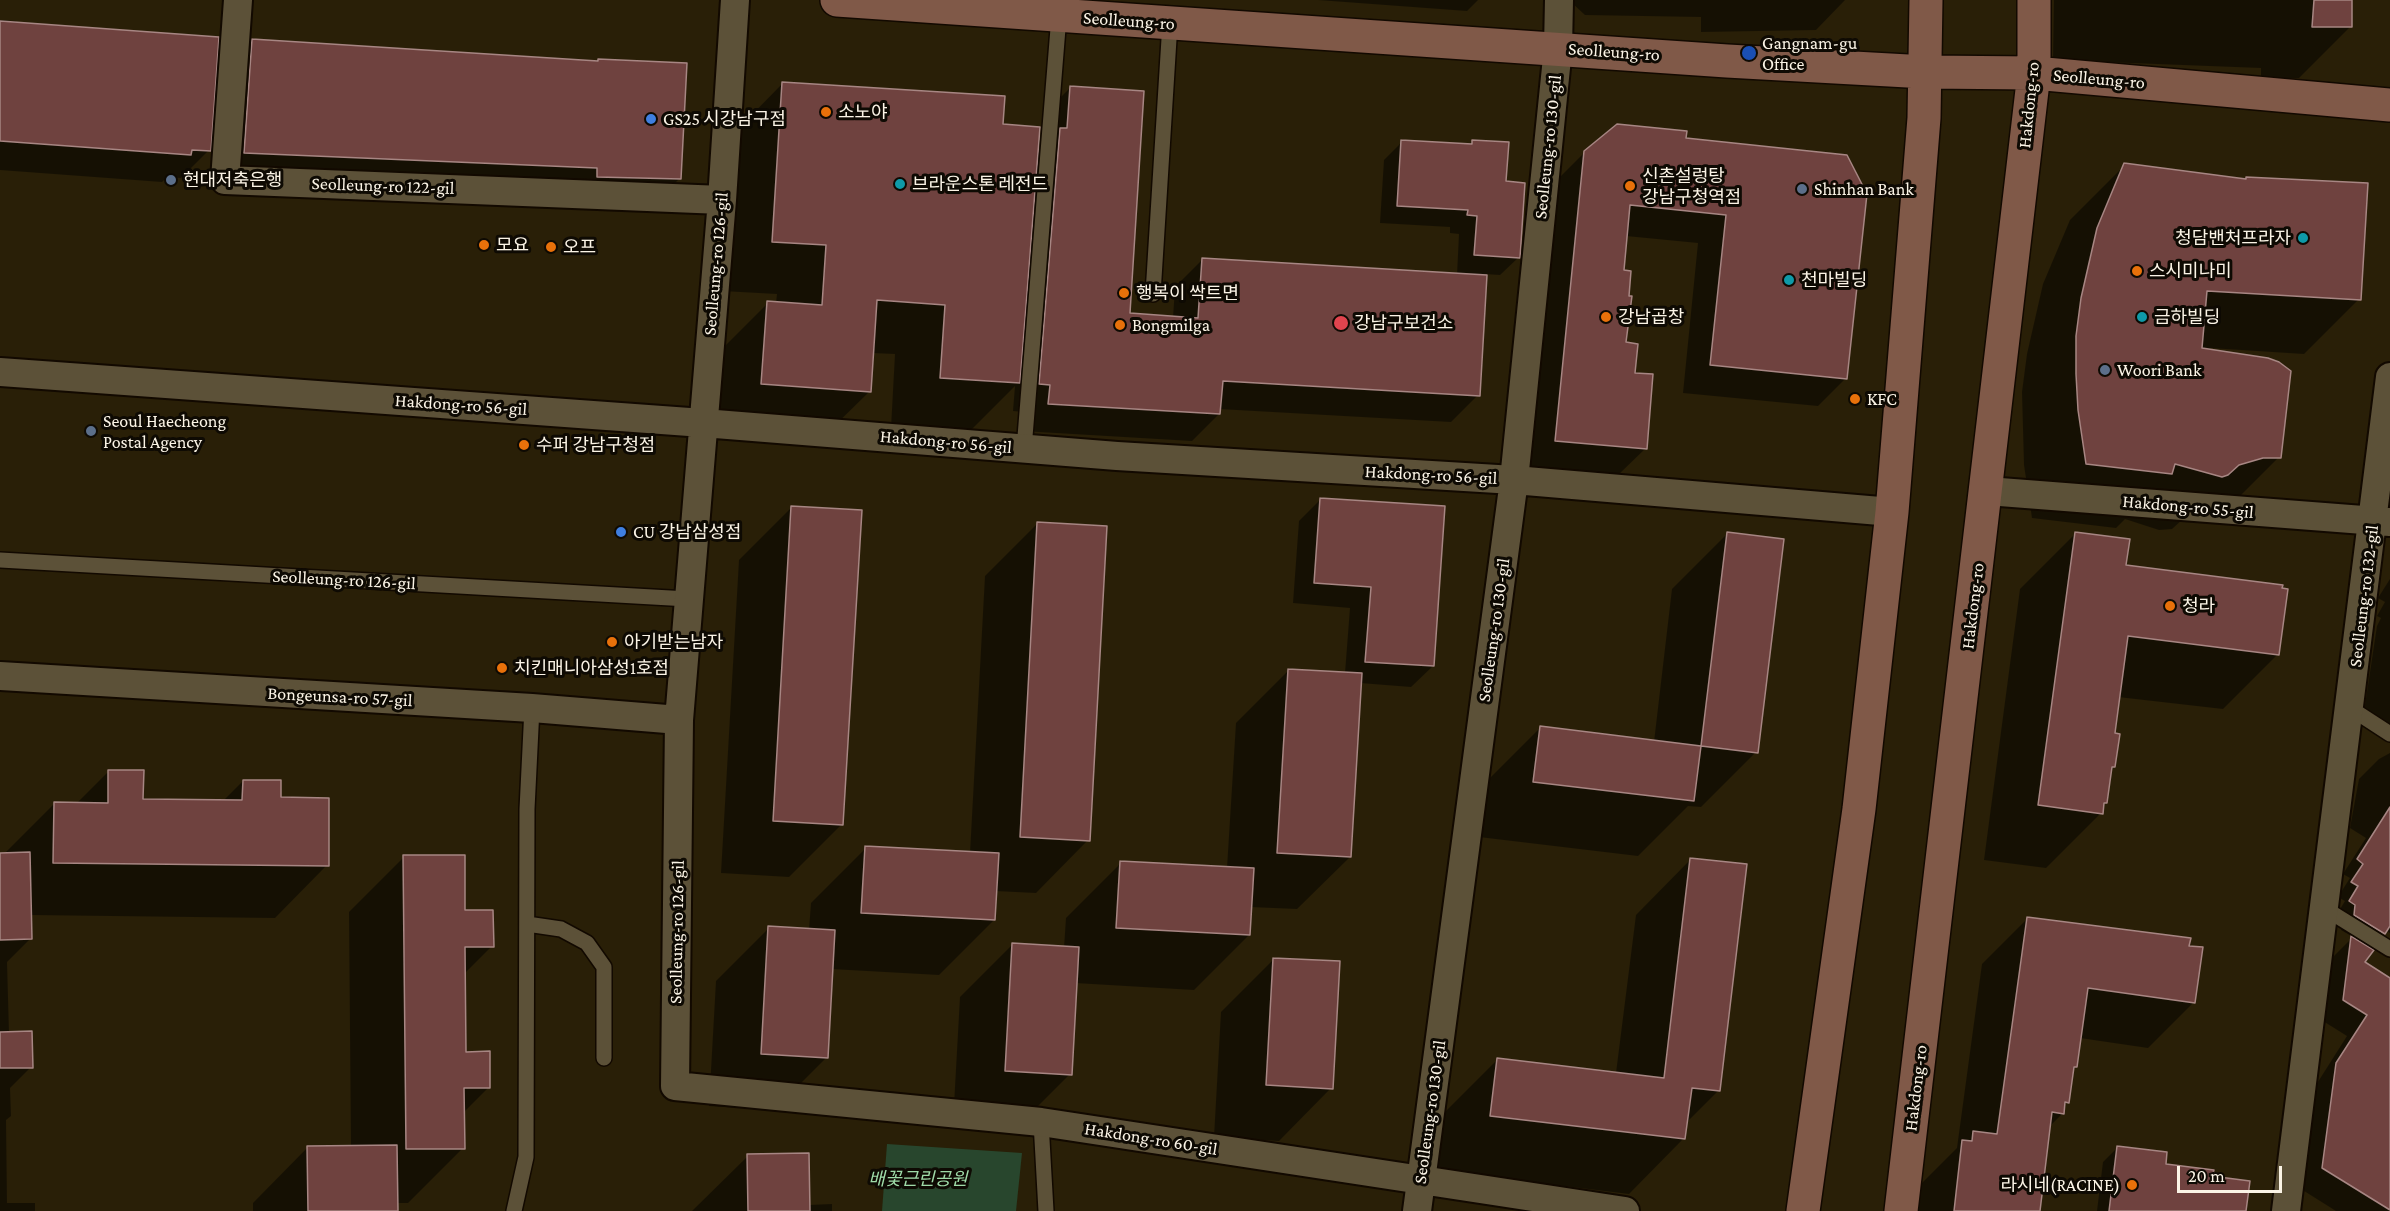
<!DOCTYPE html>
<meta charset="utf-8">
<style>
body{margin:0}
#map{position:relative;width:2390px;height:1211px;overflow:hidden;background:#291f07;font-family:"Crimson Pro",serif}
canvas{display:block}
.scale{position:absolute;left:2177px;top:1166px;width:105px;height:27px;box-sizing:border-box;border:3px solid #fbf4e6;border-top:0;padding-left:8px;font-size:18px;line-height:21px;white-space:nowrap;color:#fbf4e6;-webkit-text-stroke:4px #0e0a03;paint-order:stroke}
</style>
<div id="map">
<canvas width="2390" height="1211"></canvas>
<div class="scale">20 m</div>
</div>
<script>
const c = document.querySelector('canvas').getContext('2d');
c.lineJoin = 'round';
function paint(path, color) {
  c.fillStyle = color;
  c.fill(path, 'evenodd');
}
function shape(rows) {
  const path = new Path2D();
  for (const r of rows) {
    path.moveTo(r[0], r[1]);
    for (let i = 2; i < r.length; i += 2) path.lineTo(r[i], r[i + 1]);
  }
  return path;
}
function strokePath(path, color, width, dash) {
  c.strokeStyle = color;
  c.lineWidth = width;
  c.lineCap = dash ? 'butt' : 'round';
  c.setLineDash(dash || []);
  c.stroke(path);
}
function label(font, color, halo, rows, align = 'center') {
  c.font = font + ' "Crimson Pro","Noto Sans KR",serif';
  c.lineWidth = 6;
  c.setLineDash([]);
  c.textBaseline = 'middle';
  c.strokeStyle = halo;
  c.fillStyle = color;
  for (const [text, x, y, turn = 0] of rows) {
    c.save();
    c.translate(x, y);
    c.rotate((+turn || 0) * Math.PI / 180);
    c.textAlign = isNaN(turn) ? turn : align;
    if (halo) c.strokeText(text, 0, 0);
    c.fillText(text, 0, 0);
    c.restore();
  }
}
paint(shape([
 [887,1144,1022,1153,1016,1211,882,1211]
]), '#28462d');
paint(shape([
 [1318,0,1478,0,1467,11],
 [1572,0,1845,0,1816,30,1701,32,1701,17,1585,15,1572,3],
 [2054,0,2351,0,2351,26,2299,78,2261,78,2261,68,2053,60],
 [0,20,16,21,15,24,209,150,181,178,167,177,162,182,0,170],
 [252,40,597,62,598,61,680,178,652,206,217,180,225,68],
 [783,83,1002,126,1037,153,1041,149,1043,115,1070,88,1128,315,1173,318,1175,287,1202,260,1457,275,1459,234,1450,233,1450,227,1380,223,1384,160,1402,142,1468,146,1472,142,1505,183,1519,257,1500,275,1485,274,1478,395,1451,422,1219,409,1219,414,1192,441,1022,431,1023,412,1013,411,1015,386,968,433,891,428,895,354,872,353,870,391,819,441,712,434,718,353,768,303,776,303,777,294,722,291,733,134],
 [1684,140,1846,378,1818,406,1683,393,1698,243,1626,236,1622,272,1625,344,1633,374,1646,448,1617,476,1527,469,1557,180,1585,152],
 [2125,165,2244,180,2246,178,2359,299,2304,354,2210,348,2279,457,2224,512,2183,519,2172,529,2159,530,2125,519,2116,528,2032,518,2024,465,2022,392,2027,354,2043,284,2070,220],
 [1320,500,1433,666,1411,687,1360,683,1350,857,1297,909,1250,907,1249,935,1194,990,1075,983,1070,1074,1017,1127,953,1123,960,997,1012,945,1064,948,1066,918,1121,863,1227,868,1236,723,1289,670,1345,673,1350,608,1293,603,1299,521],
 [792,507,842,824,789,877,721,873,739,560],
 [1038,523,1088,840,1036,893,995,891,994,920,939,975,831,969,826,1058,774,1110,709,1106,716,981,769,928,809,930,811,903,866,848,970,853,985,576],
 [1727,534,1756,752,1701,807,1688,806,1638,856,1479,837,1485,783,1540,728,1654,742,1672,589],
 [2075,534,2125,566,2280,589,2278,654,2223,709,2118,697,2113,735,2113,767,2111,769,2106,803,2102,806,2101,813,2046,868,1984,860,2020,589],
 [2390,579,2390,743,2362,725,2377,626,2381,618,2377,616,2385,602,2378,598],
 [2390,753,2390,933,2385,930,2368,949,2363,963,2390,980,2390,1211,2336,1211,2301,1189,2316,1085,2347,1036,2323,1021,2331,959,2353,937,2341,930,2342,920,2336,916,2345,901,2338,897,2350,878,2343,874,2366,838,2350,828,2359,779,2379,759],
 [109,771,142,801,223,801,243,781,279,799,327,865,275,918,30,915,30,939,7,962,9,1033,31,1067,10,1088,11,1116,6,1120,7,1203,35,1203,35,1211,0,1211,0,854,4,854,54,804,76,804],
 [404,857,464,912,492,946,464,974,464,1053,489,1087,463,1113,463,1148,408,1203,396,1203,396,1211,253,1211,253,1203,308,1147,351,1147,349,912],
 [1691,859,1719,1090,1686,1123,1684,1138,1629,1194,1435,1170,1442,1115,1498,1059,1616,1073,1636,915],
 [2028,918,2187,947,2194,1002,2148,1048,2080,1038,2076,1067,2072,1071,2067,1102,2063,1106,2063,1113,2049,1127,2038,1211,1914,1211,1917,1188,1957,1148,1982,964],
 [1274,959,1331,1088,1279,1141,1214,1137,1221,1012],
 [2117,1148,2164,1165,2212,1174,2245,1211,2097,1211,2103,1162],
 [748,1156,809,1205,832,1204,832,1211,692,1211]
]), '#0007');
const building = shape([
 [2314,0,2352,0,2352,27,2312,27,2314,0],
 [0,21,219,37,211,151,192,150,191,155,0,141,0,21],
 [252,39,598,61,598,59,687,63,681,179,597,177,597,168,244,153,252,39],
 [782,82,1005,96,1003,124,1040,127,1020,383,940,378,945,305,877,300,871,392,761,384,767,301,822,305,826,245,772,242,782,82],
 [1070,86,1144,91,1130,313,1198,318,1202,258,1487,275,1480,396,1223,381,1220,414,1048,404,1050,385,1039,384,1060,128,1067,128,1070,86],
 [1617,124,1687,131,1686,138,1847,155,1867,194,1847,379,1710,365,1726,215,1630,205,1624,270,1631,271,1629,296,1632,296,1626,342,1638,344,1635,373,1653,374,1647,449,1555,441,1584,151,1617,124],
 [1401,140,1472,144,1472,140,1509,142,1506,181,1525,183,1520,258,1474,255,1477,216,1467,215,1468,210,1397,206,1401,140],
 [2124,163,2246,179,2246,177,2368,183,2361,300,2207,291,2202,348,2268,358,2279,362,2291,371,2281,458,2263,458,2239,465,2228,475,2222,477,2175,464,2172,474,2086,464,2078,410,2076,374,2076,336,2081,298,2097,228,2124,163],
 [1320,498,1445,506,1434,666,1365,662,1371,587,1314,583,1320,498],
 [791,506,862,510,843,825,773,821,791,506],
 [1037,522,1107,526,1090,841,1020,837,1037,522],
 [1727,532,1784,539,1758,753,1701,746,1727,532],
 [2075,532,2130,539,2126,565,2283,585,2282,588,2288,589,2279,655,2128,636,2115,733,2120,734,2115,767,2112,767,2107,803,2104,803,2103,814,2038,805,2075,532],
 [1288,669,1362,673,1351,857,1277,853,1288,669],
 [1540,726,1701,746,1694,801,1533,782,1540,726],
 [108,770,144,770,143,799,242,800,243,780,281,780,281,797,329,798,329,866,53,863,54,802,108,803,108,770],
 [2390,807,2390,926,2385,934,2354,915,2355,905,2349,901,2358,886,2351,882,2363,864,2357,859,2390,807],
 [865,846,999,853,995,920,861,913,865,846],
 [30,852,32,939,0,940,0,853,30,852],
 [403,855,465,855,465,910,493,910,494,947,465,947,466,1052,490,1051,490,1088,464,1088,465,1149,406,1149,403,855],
 [1690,858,1747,864,1720,1091,1692,1088,1685,1139,1490,1116,1497,1058,1664,1078,1690,858],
 [1120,861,1254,868,1250,935,1116,928,1120,861],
 [2027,917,2191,938,2189,946,2203,947,2195,1003,2088,988,2077,1067,2074,1067,2069,1103,2065,1102,2064,1114,2052,1112,2040,1211,1954,1211,1962,1140,1972,1141,1973,1131,1997,1134,2027,917],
 [768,926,835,930,828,1058,761,1054,768,926],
 [2351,936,2374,950,2365,962,2390,978,2390,1210,2322,1168,2336,1063,2367,1015,2343,1000,2351,936],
 [1012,943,1079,947,1072,1075,1005,1071,1012,943],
 [1273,958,1340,961,1333,1089,1266,1085,1273,958],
 [32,1031,33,1068,0,1068,0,1032,32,1031],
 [397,1145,398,1211,308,1211,307,1146,397,1145],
 [2117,1146,2167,1152,2166,1164,2214,1170,2213,1173,2219,1174,2219,1177,2250,1181,2246,1211,2109,1211,2117,1146],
 [809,1153,810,1211,748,1211,747,1154,809,1153]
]);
paint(building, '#6f423f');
strokePath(building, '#a78683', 1.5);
const service = shape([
 [1153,294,1170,23],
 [1024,449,1059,16],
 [0,560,688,599],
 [2350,708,2390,734],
 [2324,908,2390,949],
 [527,924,561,929,587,943,604,967,604,1058],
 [1041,1122,1046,1211],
 [514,1211,526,1157,527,809,532,708]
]);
const minor = shape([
 [238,0,225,180,722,200],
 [735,0,722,200,679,720,675,1086,1041,1122,1625,1211],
 [0,372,703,423,1117,456,1514,480,1892,512],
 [1987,491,2390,522],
 [0,676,532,708,679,720],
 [1417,1211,1514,480,1558,48,1559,0],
 [2286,1211,2390,377]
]);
const secondary = shape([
 [837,0,1727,61,1926,72,2034,73,2390,105],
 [1803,1211,1859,809,1892,512,1924,118,1926,0],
 [1901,1211,2034,73,2034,0]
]);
strokePath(service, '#120900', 18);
strokePath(minor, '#120900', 32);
strokePath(secondary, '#120900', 36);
strokePath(service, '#5c5138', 15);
strokePath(minor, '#5c5138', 28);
strokePath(secondary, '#805948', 33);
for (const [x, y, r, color] of [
 [1749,53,8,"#1a4fb4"],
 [826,112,6,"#e8710a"],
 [651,119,6,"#3f7fe0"],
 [171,180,6,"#5c6f8a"],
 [900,184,6,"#0f9aa8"],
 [1630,186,6,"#e8710a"],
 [1802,189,6,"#5c6f8a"],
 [2303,238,6,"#0f9aa8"],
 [484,245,6,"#e8710a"],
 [551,247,6,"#e8710a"],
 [2137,271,6,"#e8710a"],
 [1789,280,6,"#0f9aa8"],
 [1124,293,6,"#e8710a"],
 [1606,317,6,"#e8710a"],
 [2142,317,6,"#0f9aa8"],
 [1341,323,8,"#e0444e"],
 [1120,325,6,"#e8710a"],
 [2105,370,6,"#5c6f8a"],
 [1855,399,6,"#e8710a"],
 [91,431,6,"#5c6f8a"],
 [524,445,6,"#e8710a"],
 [621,532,6,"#3f7fe0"],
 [2170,606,6,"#e8710a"],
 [612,642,6,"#e8710a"],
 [502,668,6,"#e8710a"],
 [2132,1185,6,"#e8710a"]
]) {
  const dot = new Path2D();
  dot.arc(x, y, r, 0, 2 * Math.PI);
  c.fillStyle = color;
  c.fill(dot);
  strokePath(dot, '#0e0a03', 2);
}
label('18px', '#fbf4e6', '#0e0a03', [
 ["Seolleung-ro",1129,21,4],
 ["Seolleung-ro",1614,52,4],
 ["Seolleung-ro",2099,79,5],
 ["Hakdong-ro",2029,105,-84],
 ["Seolleung-ro 130-gil",1548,147,-84],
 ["Seolleung-ro 122-gil",383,186,2],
 ["Seolleung-ro 126-gil",716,264,-85],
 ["Hakdong-ro 56-gil",461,405,4],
 ["Hakdong-ro 56-gil",946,442,5],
 ["Hakdong-ro 56-gil",1431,475,3],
 ["Hakdong-ro 55-gil",2188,507,5],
 ["Seolleung-ro 126-gil",344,580,3],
 ["Seolleung-ro 132-gil",2364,596,-83],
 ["Hakdong-ro",1973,606,-83],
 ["Seolleung-ro 130-gil",1494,630,-82],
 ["Bongeunsa-ro 57-gil",340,697,3],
 ["Seolleung-ro 126-gil",677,932,-89],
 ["Hakdong-ro",1916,1088,-83],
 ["Seolleung-ro 130-gil",1430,1112,-82],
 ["Hakdong-ro 60-gil",1151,1139,9]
]);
label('18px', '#fbf4e6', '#0e0a03', [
 ["Gangnam-gu",1762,43],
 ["Office",1762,64],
 ["소노야",838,112],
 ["GS25 시강남구점",663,119],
 ["신촌설렁탕",1642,176],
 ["강남구청역점",1642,197],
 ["현대저축은행",183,180],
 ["브라운스톤 레전드",912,184],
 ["Shinhan Bank",1814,189],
 ["청담밴처프라자",2291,238,"right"],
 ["모요",496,245],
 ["오프",563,247],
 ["스시미나미",2149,271],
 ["천마빌딩",1801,280],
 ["행복이 싹트면",1136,293],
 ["강남곱창",1618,317],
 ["금하빌딩",2154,317],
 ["강남구보건소",1354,323],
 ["Bongmilga",1132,325],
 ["Woori Bank",2117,370],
 ["KFC",1867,399],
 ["Seoul Haecheong",103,421],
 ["Postal Agency",103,442],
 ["수퍼 강남구청점",536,445],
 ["CU 강남삼성점",633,532],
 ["청라",2182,606],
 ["아기받는남자",624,642],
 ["치킨매니아삼성1호점",514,668],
 ["라시네(RACINE)",2120,1185,"right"]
], 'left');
label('italic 18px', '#9fdba8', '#0e0a03', [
 ["배꽃근린공원",918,1179]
]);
</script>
